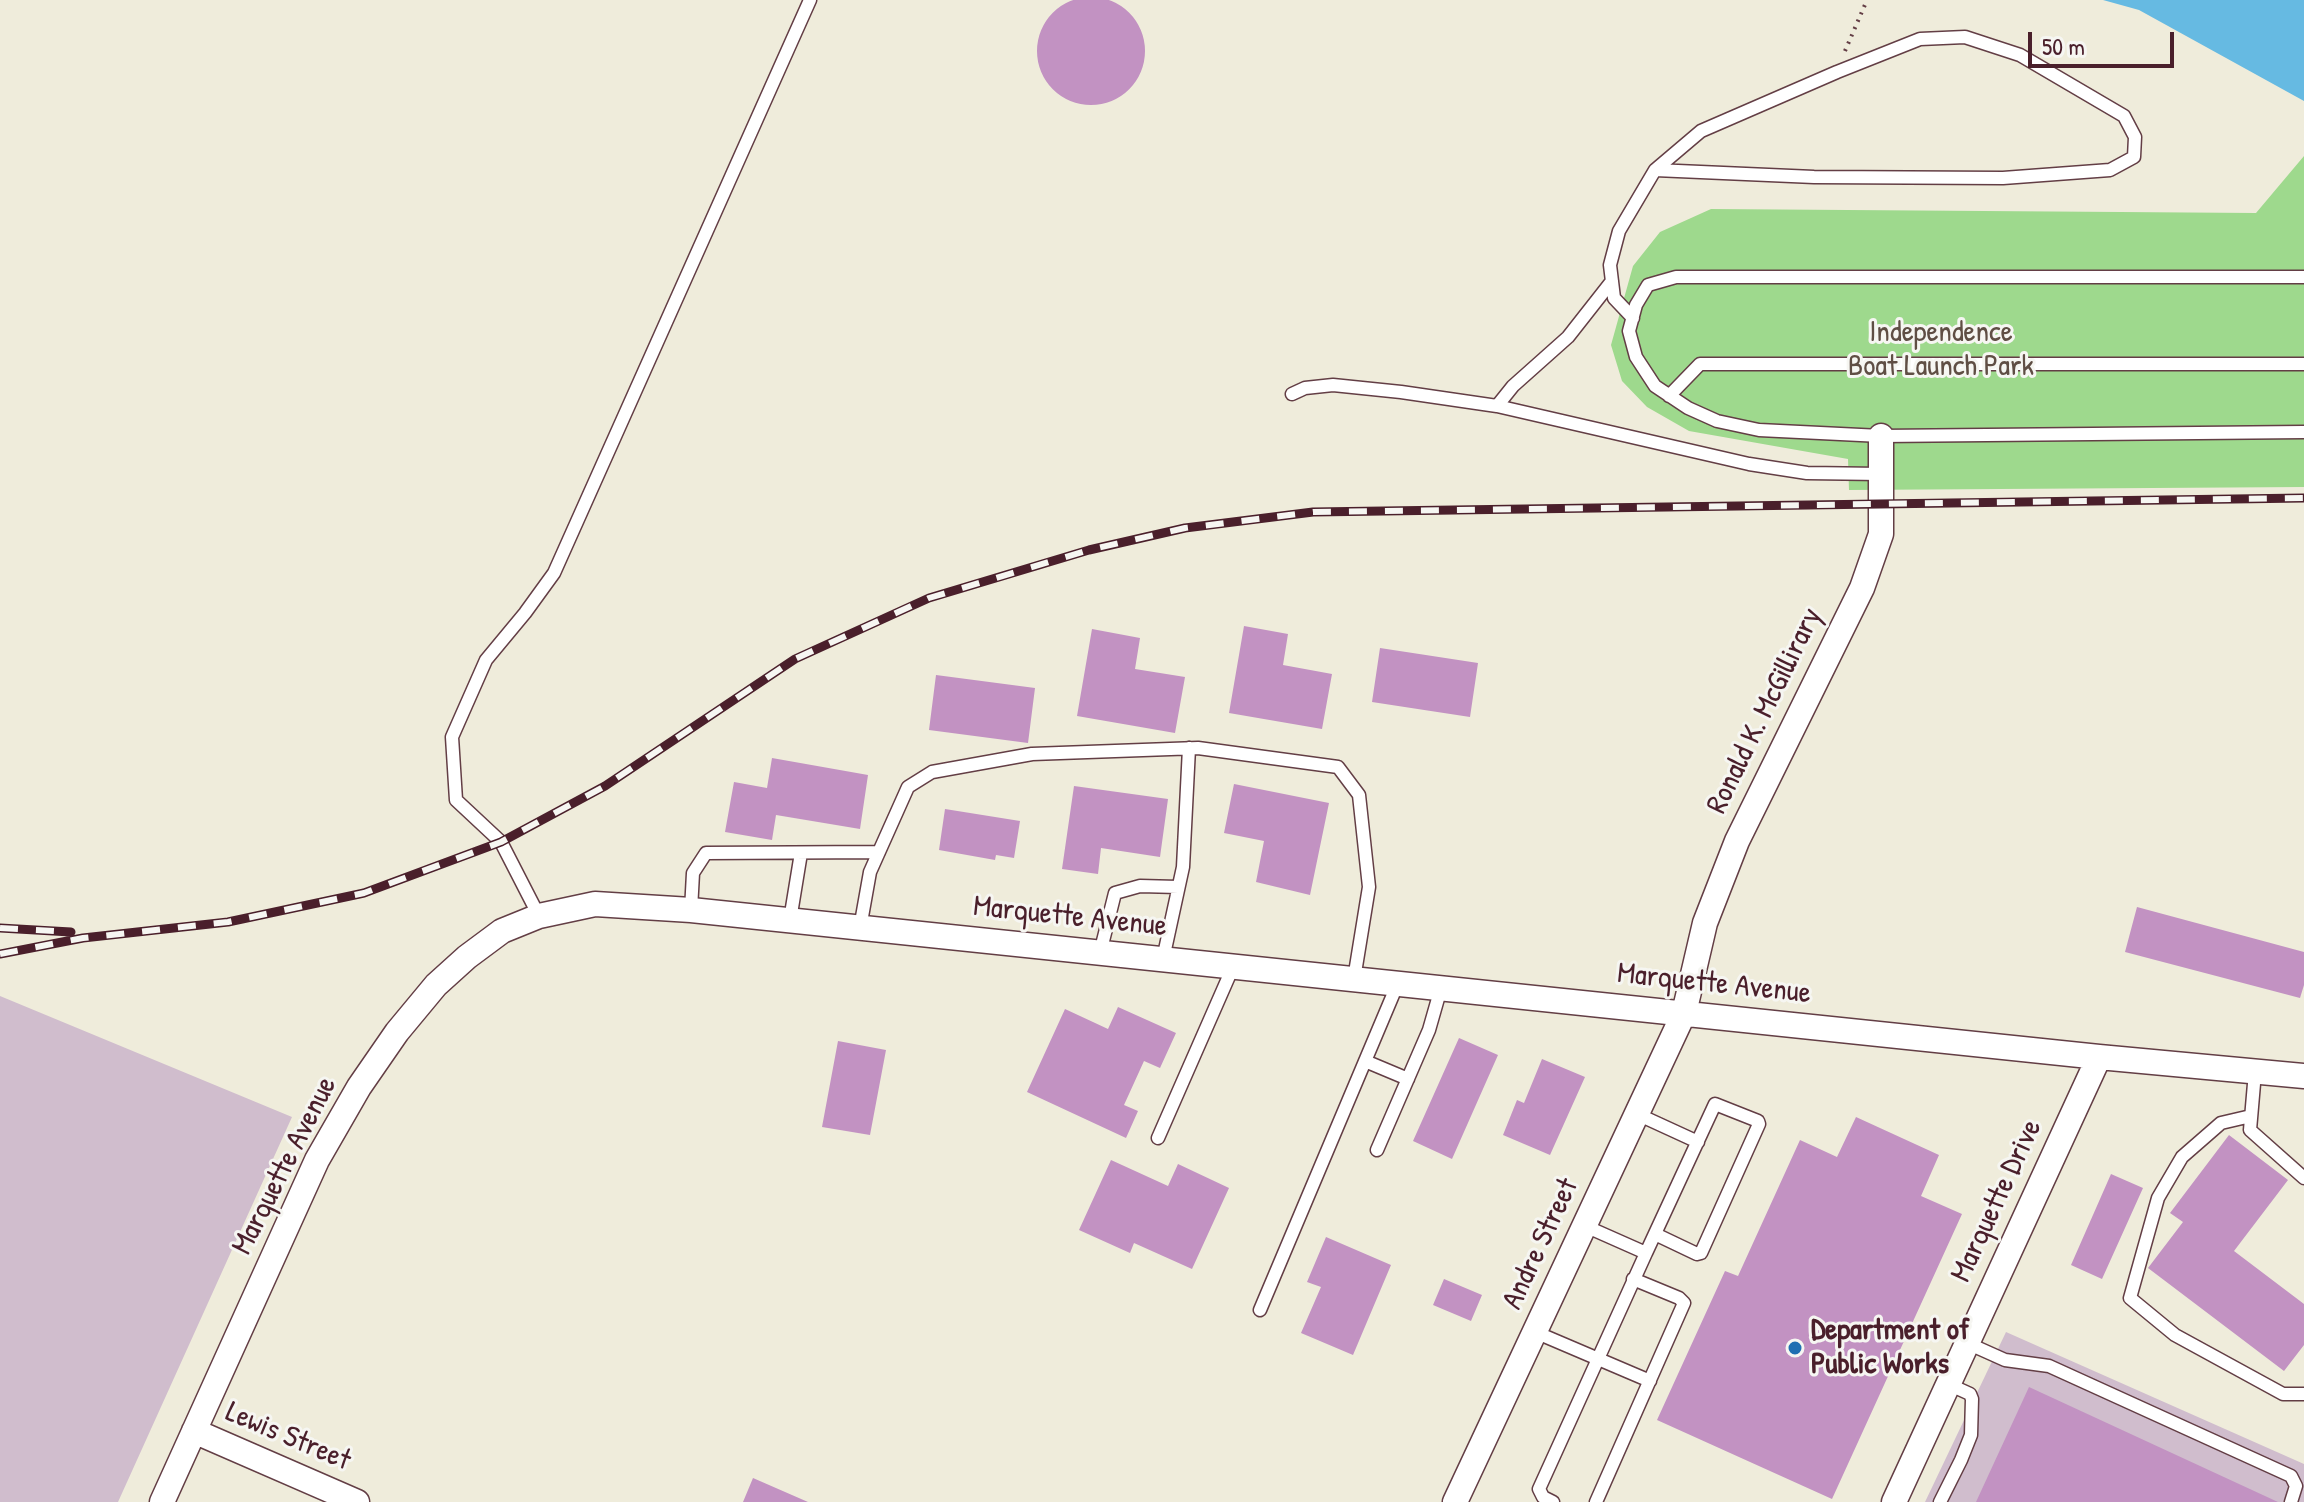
<!DOCTYPE html>
<style>
body{margin:0}
#map{position:relative;width:2304px;height:1502px;overflow:hidden;background:#efecdb;font-family:"Patrick Hand",sans-serif}
canvas{display:block}
.scale{position:absolute;left:2028px;top:32px;width:146px;height:36px;box-sizing:border-box;border:4px solid #4a1f2b;border-top:0;padding-left:10px;font-size:24px;line-height:28px;white-space:nowrap;color:#4a1f2b;-webkit-text-stroke:6px #f6f6f2;paint-order:stroke}
</style>
<div id="map">
<canvas width="2304" height="1502"></canvas>
<div class="scale">50 m</div>
</div>
<script>
const c = document.querySelector('canvas').getContext('2d');
c.lineJoin = 'round';
function paint(path, color) {
  c.fillStyle = color;
  c.fill(path, 'evenodd');
}
function shape(rows) {
  const path = new Path2D();
  for (const r of rows) {
    if (r.length === 3) {
      path.moveTo(r[0] + r[2], r[1]);
      path.arc(r[0], r[1], r[2], 0, 2 * Math.PI);
      continue;
    }
    path.moveTo(r[0], r[1]);
    for (let i = 2; i < r.length; i += 2) path.lineTo(r[i], r[i + 1]);
  }
  return path;
}
function strokePath(path, color, width, dash) {
  c.strokeStyle = color;
  c.lineWidth = width;
  c.lineCap = dash ? 'butt' : 'round';
  c.setLineDash(dash || []);
  c.stroke(path);
}
function label(font, color, halo, rows, align = 'center') {
  c.font = font + ' "Patrick Hand",sans-serif';
  c.lineWidth = 6;
  c.setLineDash([]);
  c.textBaseline = 'middle';
  c.strokeStyle = halo;
  c.fillStyle = color;
  for (const [text, x, y, turn = 0] of rows) {
    c.save();
    c.translate(x, y);
    c.rotate((+turn || 0) * Math.PI / 180);
    c.textAlign = isNaN(turn) ? turn : align;
    if (halo) c.strokeText(text, 0, 0);
    c.fillText(text, 0, 0);
    c.restore();
  }
}
paint(shape([
 [0,996,292,1117,118,1502,0,1502],
 [2006,1332,2304,1464,2304,1502,1925,1502]
]), '#d0bdcd');
paint(shape([
 [2304,156,2304,487,1849,490,1848,459,1689,431,1647,407,1622,381,1611,345,1633,266,1660,232,1711,209,2256,213]
]), '#9ed98d');
paint(shape([
 [2103,0,2304,0,2304,101,2139,10]
]), '#66bae2');
paint(shape([
 [1091,51,54],
 [1244,626,1288,634,1283,665,1332,674,1322,729,1229,713],
 [1092,629,1140,638,1135,669,1185,677,1175,733,1077,716],
 [1380,648,1478,663,1470,717,1372,702],
 [936,675,1035,688,1028,743,929,730],
 [772,758,868,775,860,829,776,815,772,840,725,832,734,782,767,788],
 [1234,784,1329,803,1310,895,1256,882,1264,841,1224,833],
 [1074,786,1168,799,1160,857,1101,848,1098,874,1062,869],
 [945,809,1020,821,1014,858,996,855,995,860,939,850],
 [2137,907,2304,952,2304,985,2300,998,2125,952],
 [1118,1007,1176,1033,1160,1068,1144,1061,1124,1105,1138,1111,1126,1138,1027,1092,1065,1009,1108,1029],
 [1459,1038,1498,1055,1452,1159,1413,1141],
 [838,1041,886,1050,870,1135,822,1127],
 [1542,1059,1585,1077,1550,1155,1503,1135,1517,1100,1524,1103],
 [1856,1117,1939,1155,1921,1196,1962,1214,1832,1499,1657,1420,1725,1271,1738,1276,1800,1140,1837,1157],
 [2229,1135,2288,1180,2234,1251,2304,1304,2304,1345,2284,1371,2148,1268,2183,1222,2170,1213],
 [1111,1160,1168,1186,1178,1164,1229,1188,1192,1269,1134,1243,1130,1253,1079,1230],
 [2111,1174,2143,1188,2102,1279,2071,1265],
 [1326,1237,1391,1265,1353,1355,1301,1333,1321,1287,1307,1282],
 [1444,1279,1482,1295,1471,1321,1433,1305],
 [2029,1387,2278,1502,1976,1502],
 [753,1478,808,1502,743,1502]
]), '#c292c2');
const service = shape([
 [2304,277,1676,277,1648,285,1636,305,1629,331,1636,357,1655,386,1688,408,1717,421,1759,430,1881,436,2304,432],
 [1633,318,1614,298,1610,265,1619,231,1655,170,1701,131,1837,72,1920,39,1965,37,2020,55,2124,116,2135,137,2134,157,2110,170,2003,178,1814,177,1655,170],
 [1292,394,1305,388,1333,385,1401,392,1497,406,1749,464,1807,473,1881,474],
 [1669,396,1700,364,2304,364],
 [1497,406,1513,386,1568,337,1612,281],
 [691,910,693,873,706,853,879,852],
 [539,916,501,842,456,800,452,737,486,660,525,613,554,573,810,0],
 [790,920,801,853],
 [860,928,870,872,908,787,932,772,1032,754,1198,748,1338,767,1359,795,1369,887,1354,979],
 [1100,953,1115,893,1140,886,1178,887],
 [1163,959,1183,867,1189,748],
 [1365,1061,1408,1079],
 [2255,1072,2250,1130,2304,1178],
 [1637,1114,1698,1142],
 [2251,1116,2221,1123,2182,1157,2158,1198,2130,1298,2175,1335,2283,1394,2304,1394],
 [1158,1138,1233,967],
 [1377,1150,1429,1030,1441,988],
 [1646,1253,1715,1104,1758,1121,1759,1124,1701,1253,1697,1254,1655,1234],
 [1260,1310,1398,983],
 [1535,1332,1650,1381],
 [1967,1343,2005,1360,2049,1366,2291,1476,2296,1486,2291,1502],
 [1553,1502,1543,1497,1539,1489,1646,1253,1585,1226],
 [1596,1502,1684,1303,1679,1298,1633,1279],
 [1940,1502,1961,1460,1971,1435,1972,1399,1970,1394,1948,1384]
]);
const minor = shape([
 [194,1431,357,1502],
 [162,1502,317,1160,359,1087,397,1032,436,985,467,957,502,931,539,916,595,904,691,910,2099,1057,2304,1076],
 [1455,1502,1684,1013,1705,923,1737,841,1862,588,1881,534,1881,436],
 [1894,1502,2099,1057]
]);
strokePath(service, '#633e45', 15);
strokePath(minor, '#633e45', 27);
strokePath(shape([
 [1845,51,1867,0]
]), '#633e45', 4, [2, 6]);
strokePath(service, '#fff', 12);
strokePath(minor, '#fff', 24);
const rail = shape([
 [0,928,71,932],
 [0,954,83,938,228,922,364,893,501,842,605,786,795,659,929,598,1089,550,1185,528,1313,512,2304,498]
]);
strokePath(rail, '#4a1f2b', 9);
strokePath(rail, '#f6f6f2', 6, [18]);
for (const [x, y, r, color] of [
 [1795,1348,8,"#1f6fb2"]
]) {
  const dot = new Path2D();
  dot.arc(x, y, r, 0, 2 * Math.PI);
  c.fillStyle = color;
  c.fill(dot);
  strokePath(dot, '#f6f6f2', 3);
}
label('30px', '#5f4e44', '#f6f6f2', [
 ["Independence",1941,333],
 ["Boat Launch Park",1941,367]
]);
label('30px', '#4a1f2b', '#f6f6f2', [
 ["Ronald K. McGillirary",1765,711,-64],
 ["Marquette Avenue",1070,917,6],
 ["Marquette Avenue",1714,984,6],
 ["Marquette Avenue",285,1166,-63],
 ["Marquette Drive",1997,1201,-65],
 ["Andre Street",1541,1244,-65],
 ["Lewis Street",288,1437,23]
]);
label('bold 30px', '#4a1f2b', '#f6f6f2', [
 ["Department of",1811,1331],
 ["Public Works",1811,1365]
], 'left');
</script>
